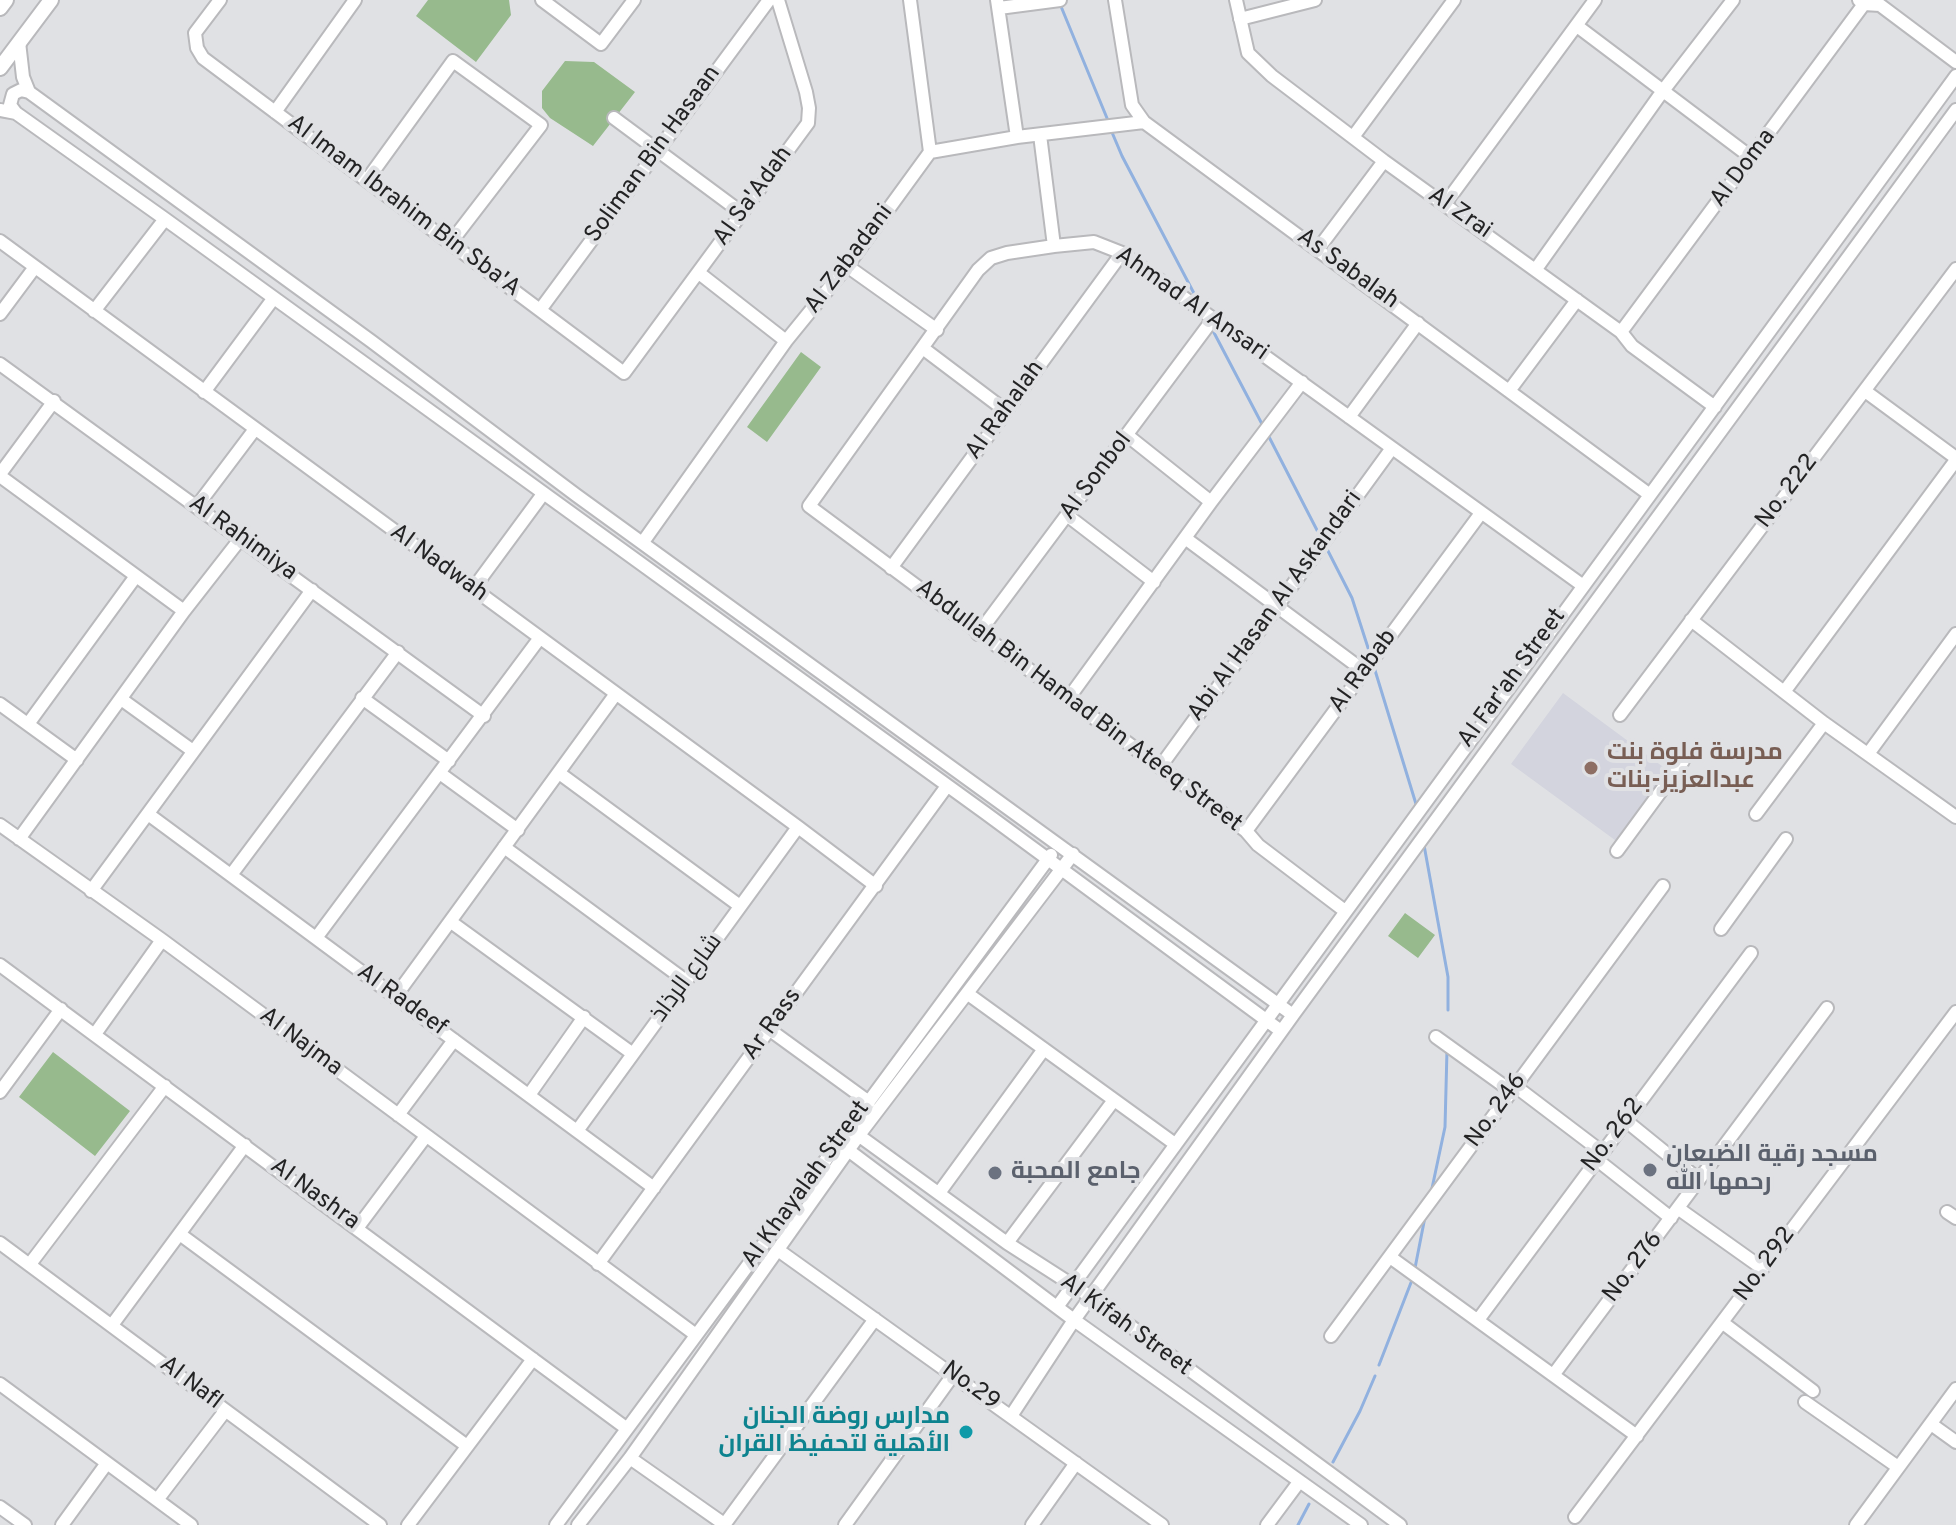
<!DOCTYPE html>
<meta charset="utf-8">
<style>
body{margin:0}
canvas{display:block;background:#e0e1e4}
</style>
<canvas width="1956" height="1525"></canvas>
<script>
const c = document.querySelector('canvas').getContext('2d');
c.lineJoin = 'round';
function paint(path, color) {
  c.fillStyle = color;
  c.fill(path, 'evenodd');
}
function shape(rows) {
  const path = new Path2D();
  for (const r of rows) {
    path.moveTo(r[0], r[1]);
    for (let i = 2; i < r.length; i += 2) path.lineTo(r[i], r[i + 1]);
  }
  return path;
}
function strokePath(path, color, width, dash) {
  c.strokeStyle = color;
  c.lineWidth = width;
  c.lineCap = dash ? 'butt' : 'round';
  c.setLineDash(dash || []);
  c.stroke(path);
}
function label(font, color, halo, rows, align = 'center') {
  c.font = font + ' Overpass,Cairo,sans-serif';
  c.lineWidth = 8;
  c.setLineDash([]);
  c.textBaseline = 'middle';
  c.strokeStyle = halo;
  c.fillStyle = color;
  for (const [text, x, y, turn = 0] of rows) {
    c.save();
    c.translate(x, y);
    c.rotate((+turn || 0) * Math.PI / 180);
    c.textAlign = isNaN(turn) ? turn : align;
    if (halo) c.strokeText(text, 0, 0);
    c.fillText(text, 0, 0);
    c.restore();
  }
}
paint(shape([
 [1563,693,1670,772,1619,843,1511,764]
]), '#d3d4de');
paint(shape([
 [428,0,509,0,511,15,476,62,416,16],
 [565,61,594,62,635,92,593,146,550,118,542,108,542,91],
 [801,352,821,367,767,442,747,427],
 [1405,913,1435,935,1418,958,1388,936],
 [53,1052,130,1111,95,1156,19,1097]
]), '#97ba8d');
strokePath(shape([
 [1060,4,1109,123],
 [1111,130,1122,156,1198,301],
 [1211,327,1263,426],
 [1267,433,1320,536],
 [1326,547,1352,598,1370,654],
 [1374,667,1416,804],
 [1424,845,1448,977,1448,1010],
 [1431,1193,1445,1127,1447,1050],
 [1415,1268,1425,1217],
 [1379,1365,1412,1280],
 [1333,1462,1360,1411,1375,1376],
 [1298,1525,1309,1504]
]), '#91b1df', 3);
const minor = shape([
 [220,0,195,33,197,48,203,58,624,373,808,123,809,108,806,92,778,0],
 [542,0,601,44,634,0],
 [910,0,930,152],
 [997,0,1017,137],
 [1115,0,1132,105,1144,122,1650,495],
 [1236,0,1248,53,1272,76,1384,161,1621,332,1632,346,1715,407],
 [1859,0,1864,4,1880,5,1956,62],
 [999,8,1060,0],
 [1240,19,1315,0],
 [1577,26,1752,158],
 [19,42,23,77,29,92,371,341,576,495,1293,1015],
 [0,110,16,113,165,219,984,812,1281,1031],
 [275,112,355,0],
 [16,113,10,105,13,94,21,90,29,92],
 [614,118,742,213],
 [1040,135,1054,246],
 [1353,137,1454,0],
 [367,180,453,61,541,125,451,242],
 [1445,204,1595,0],
 [0,241,798,827,876,886],
 [1318,249,1384,161],
 [847,266,937,330],
 [1536,269,1662,92,1733,0],
 [699,273,786,341],
 [540,310,769,0],
 [94,311,165,219],
 [0,314,35,267],
 [1621,332,1864,4],
 [924,349,1006,411],
 [0,364,484,716],
 [1509,391,1577,300],
 [1865,391,1956,458],
 [204,392,273,299],
 [1349,417,1418,323],
 [1128,436,1211,502],
 [0,474,54,401],
 [0,476,184,611],
 [197,506,255,429],
 [1068,516,1154,582],
 [1185,538,1364,671],
 [643,542,786,341,847,266,930,152,1017,137,1144,122],
 [891,568,1122,253],
 [473,589,543,494],
 [1691,620,1824,723,1956,817],
 [978,634,1213,319],
 [1784,692,1956,460],
 [362,698,449,761],
 [121,699,193,751],
 [1068,699,1211,502,1302,382],
 [0,704,77,760],
 [1620,715,1956,269],
 [28,724,136,576],
 [1868,754,1956,634],
 [1160,767,1392,448],
 [559,773,740,906],
 [441,774,518,830],
 [148,814,654,1188],
 [1756,814,1824,723],
 [0,825,162,940,696,1335],
 [1246,831,1481,513],
 [19,839,184,611,241,538],
 [504,847,686,981],
 [1617,851,1683,761],
 [231,875,398,652],
 [91,891,312,590],
 [1345,911,1258,845,1246,831,809,506,978,270,991,258,1007,253,1054,246,1094,242,1122,253,1582,585],
 [451,922,633,1054],
 [1721,929,1786,839],
 [316,938,539,639],
 [0,965,626,1428],
 [968,994,1175,1144],
 [395,997,615,695],
 [770,1030,869,1102],
 [95,1034,162,940],
 [1436,1037,1511,1091],
 [1515,1086,1602,1152],
 [0,1092,61,1009],
 [529,1095,584,1017],
 [398,1115,454,1040],
 [1625,1120,1699,1180],
 [577,1131,798,827],
 [854,1132,1007,1243,1091,1297,1400,1525],
 [844,1147,1074,1320,1361,1525],
 [1596,1159,1671,1218],
 [939,1193,1044,1049],
 [1679,1209,1762,1268],
 [1947,1212,1956,1218],
 [358,1227,426,1136],
 [181,1235,467,1446],
 [0,1243,380,1525],
 [1007,1243,1114,1100],
 [778,1250,1162,1525],
 [1390,1257,1637,1436],
 [30,1264,165,1086],
 [598,1264,947,786],
 [1057,1307,1956,76],
 [1478,1320,1751,953],
 [1723,1323,1813,1391],
 [112,1325,245,1145],
 [1331,1336,1663,886],
 [1554,1374,1827,1008],
 [0,1384,191,1525],
 [1805,1402,1898,1467],
 [1011,1416,1074,1320,1293,1015,1956,110],
 [1931,1424,1956,1442],
 [630,1458,724,1524],
 [157,1500,225,1411],
 [0,1507,25,1525],
 [1575,1517,1956,1012],
 [62,1525,107,1463],
 [408,1525,533,1359],
 [556,1525,1051,855],
 [578,1525,630,1458,859,1135,1073,854],
 [724,1525,875,1319],
 [845,1525,953,1375],
 [1032,1525,1076,1463],
 [1267,1525,1299,1482],
 [1856,1525,1956,1389]
]);
const major = shape([
 [0,8,6,0],
 [0,68,51,0]
]);
strokePath(minor, '#b9b9bc', 16);
strokePath(major, '#b9b9bc', 18);
strokePath(minor, '#fff', 12);
strokePath(major, '#fff', 14);
for (const [x, y, r, color] of [
 [1591,768,8,"#8d6e63"],
 [1650,1170,8,"#6b7280"],
 [995,1173,8,"#6b7280"],
 [966,1432,8,"#0f9aa8"]
]) {
  const dot = new Path2D();
  dot.arc(x, y, r, 0, 2 * Math.PI);
  c.fillStyle = color;
  c.fill(dot);
  strokePath(dot, '#e0e1e4', 3);
}
label('24px', '#232324', '#e0e1e4', [
 ["Soliman Bin Hasaan",654,155,-54],
 ["Al Doma",1744,169,-53],
 ["Al Sa'Adah",754,197,-54],
 ["Al Imam Ibrahim Bin Sba'A",403,207,37],
 ["Al Zrai",1459,214,35],
 ["Al Zabadani",850,260,-53],
 ["As Sabalah",1347,270,36],
 ["Ahmad Al Ansari",1191,305,35],
 ["Al Rahalah",1006,411,-54],
 ["Al Sonbol",1097,477,-53],
 ["No. 222",1788,492,-53],
 ["Al Rahimiya",242,539,36],
 ["Al Nadwah",438,564,36],
 ["Abi Al Hasan Al Askandari",1276,607,-54],
 ["Al Rabab",1364,672,-54],
 ["Al Far'ah Street",1513,679,-54],
 ["Abdullah Bin Hamad Bin Ateeq Street",1078,707,37],
 ["شارع الرذاذ",688,979,-54],
 ["Al Radeef",401,1001,36],
 ["Ar Rass",773,1025,-54],
 ["Al Najma",300,1043,37],
 ["No. 246",1497,1111,-54],
 ["No. 262",1614,1136,-53],
 ["Al Khayalah Street",807,1185,-54],
 ["Al Nashra",314,1195,36],
 ["No. 292",1766,1265,-54],
 ["No. 276",1634,1268,-53],
 ["Al Kifah Street",1125,1326,36],
 ["Al Nafl",190,1384,37],
 ["No.29",970,1387,36]
]);
label('bold 24px', '#785e54', '#e0e1e4', [
 ["مدرسة فلوة بنت",1607,754],
 ["عبدالعزيز-بنات",1607,782]
], 'left');
label('bold 24px', '#5b616d', '#e0e1e4', [
 ["مسجد رقية الضبعان",1666,1156],
 ["رحمها الله",1666,1184],
 ["جامع المحبة",1011,1173]
], 'left');
label('bold 24px', '#0d838f', '#e0e1e4', [
 ["مدارس روضة الجنان",950,1418],
 ["الأهلية لتحفيظ القران",950,1446]
], 'right');
</script>
